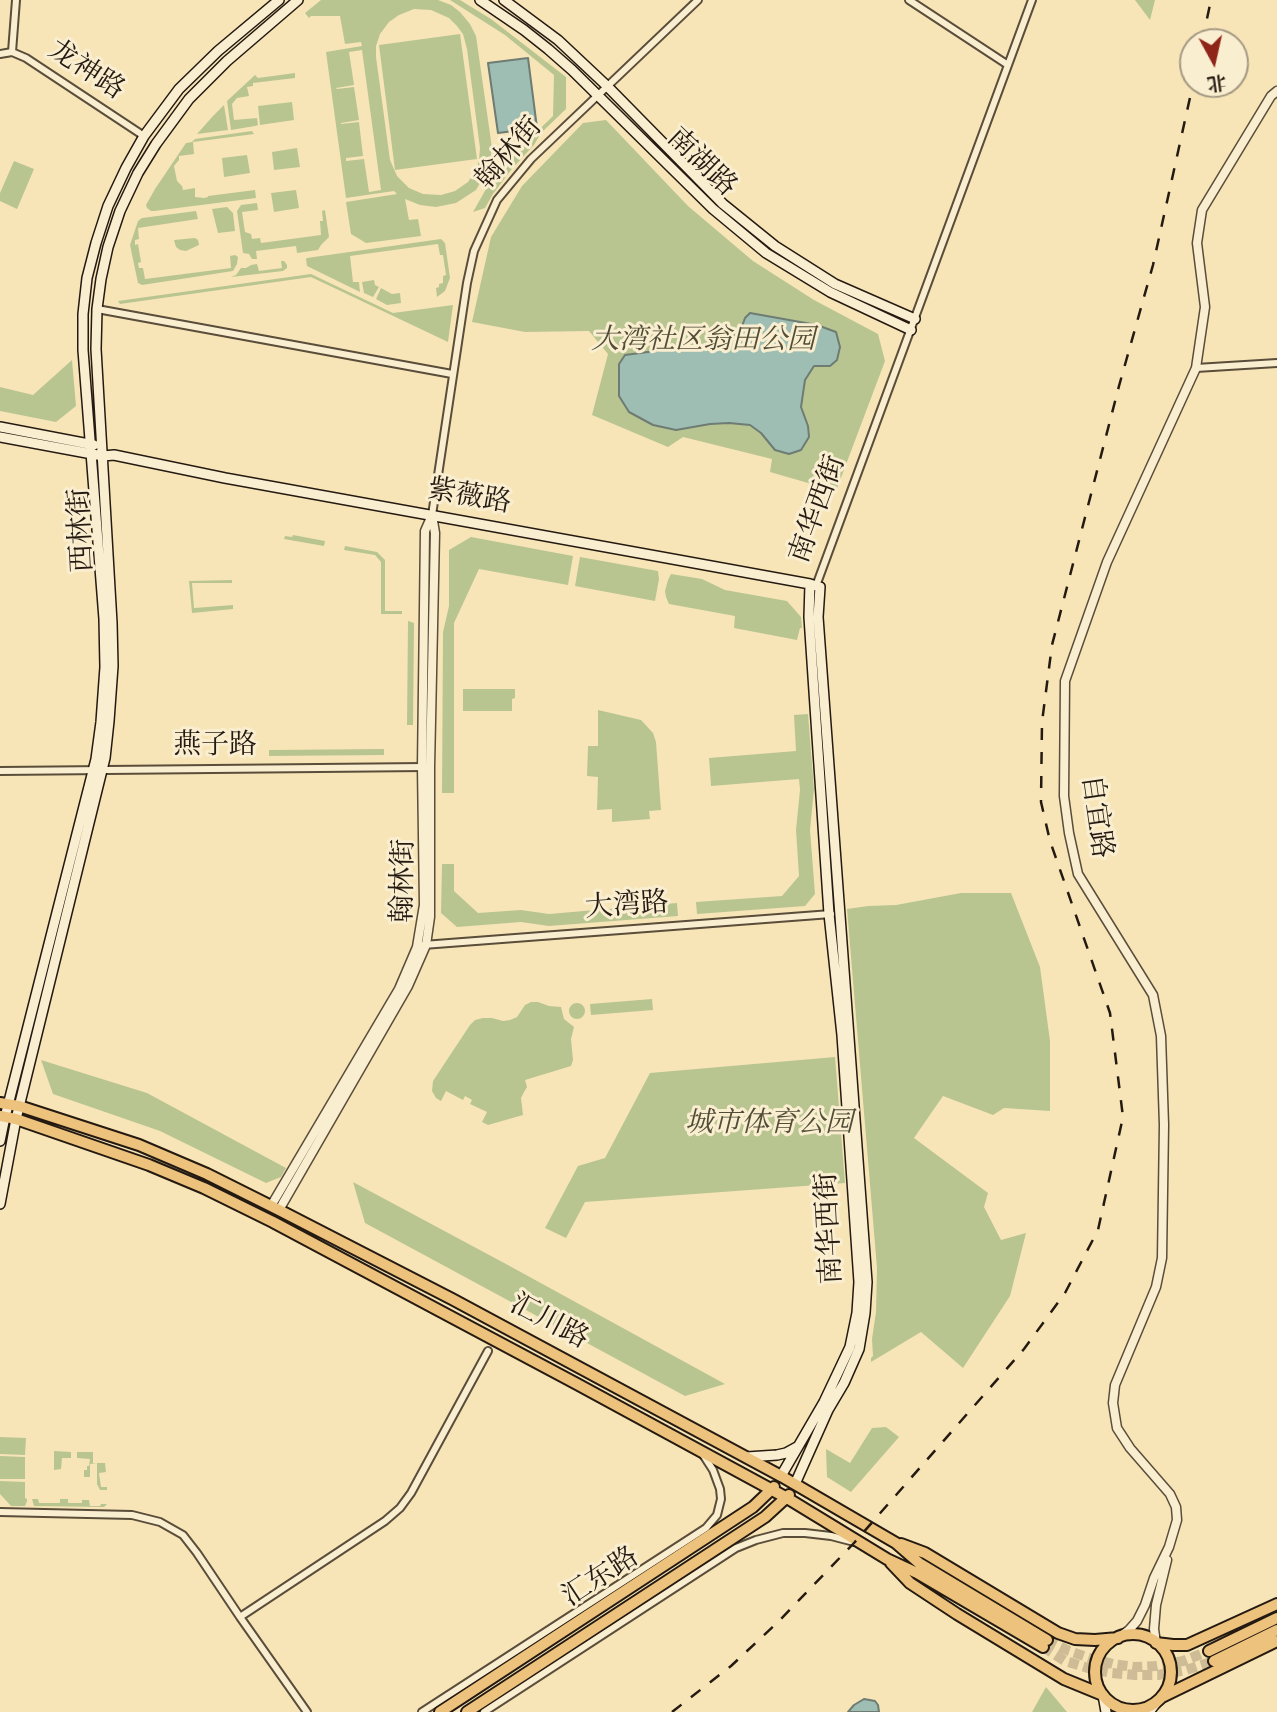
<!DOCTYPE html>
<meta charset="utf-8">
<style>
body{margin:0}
#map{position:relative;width:1277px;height:1712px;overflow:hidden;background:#f7e5b7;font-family:Vollkorn,"Noto Serif SC",serif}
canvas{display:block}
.north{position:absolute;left:1179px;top:28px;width:70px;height:70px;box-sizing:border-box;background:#faeed0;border:2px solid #a59984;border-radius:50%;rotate:172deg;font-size:19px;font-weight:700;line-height:28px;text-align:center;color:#251a11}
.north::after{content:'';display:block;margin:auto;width:24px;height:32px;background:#8f2418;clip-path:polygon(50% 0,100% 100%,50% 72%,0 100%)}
</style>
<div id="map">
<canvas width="1277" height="1712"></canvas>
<div class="north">北</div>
</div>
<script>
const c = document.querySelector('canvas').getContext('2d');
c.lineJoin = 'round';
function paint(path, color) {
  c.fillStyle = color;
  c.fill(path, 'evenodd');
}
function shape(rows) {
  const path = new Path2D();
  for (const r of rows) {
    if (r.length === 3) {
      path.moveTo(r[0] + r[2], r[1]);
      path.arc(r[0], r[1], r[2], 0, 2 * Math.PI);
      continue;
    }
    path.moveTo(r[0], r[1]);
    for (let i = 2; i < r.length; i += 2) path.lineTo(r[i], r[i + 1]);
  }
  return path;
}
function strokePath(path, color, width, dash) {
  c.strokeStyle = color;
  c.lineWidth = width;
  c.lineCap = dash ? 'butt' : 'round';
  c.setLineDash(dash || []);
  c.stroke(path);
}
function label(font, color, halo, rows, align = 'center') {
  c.font = font + ' Vollkorn,"Noto Serif SC",serif';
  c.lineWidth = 6;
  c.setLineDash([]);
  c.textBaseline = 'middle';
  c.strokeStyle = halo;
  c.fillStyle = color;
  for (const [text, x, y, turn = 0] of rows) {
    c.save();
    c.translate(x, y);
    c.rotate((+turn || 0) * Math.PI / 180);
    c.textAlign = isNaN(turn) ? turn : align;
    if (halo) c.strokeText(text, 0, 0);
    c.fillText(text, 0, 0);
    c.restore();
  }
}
paint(shape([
 [321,0,438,0,451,5,460,12,470,24,476,36,492,148,489,168,476,190,456,203,436,207,420,205,405,199,409,220,418,219,421,236,366,243,351,234,346,202,397,194,394,191,346,198,326,52,362,46,361,42,345,44,340,16,311,16,309,18,305,13],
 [414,9,431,10,449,18,457,26,463,34,467,49,480,148,479,160,477,168,468,182,455,191,441,195,423,194,409,188,397,176,390,160,376,57,376,46,380,34,389,22,399,15],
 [362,50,381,190,369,192,364,159,346,161,346,158,363,156,359,122,341,124,341,123,359,120,354,87,337,89,336,88,354,85,349,52],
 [450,0,460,0,491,19,566,77,566,109,541,133,534,145,511,170,493,194,485,208,473,212,486,189,513,155,553,116,554,75,505,35],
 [1135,0,1155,0,1150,20],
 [460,34,477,159,395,170,379,45],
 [295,73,295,78,253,83,253,86,247,87,249,96,237,98,232,104,234,120,257,118,258,125,255,126,231,130,227,101,255,75,258,78],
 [292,102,294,120,260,125,258,106],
 [224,105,228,130,197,134,213,116],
 [606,120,688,206,753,261,814,300,878,334,885,361,836,491,770,472,772,459,683,437,668,447,592,415,608,354,589,331,525,332,472,322,491,237,522,186,583,123],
 [252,131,254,134,193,142,194,154,179,156,179,160,174,166,177,181,182,186,183,190,195,188,195,197,204,198,208,197,208,196,255,190,256,198,154,211,151,211,147,208,146,205,155,189,186,143,192,142,195,139],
 [297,148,300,167,274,170,272,152],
 [247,155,250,173,224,177,222,158],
 [14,161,34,169,17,209,0,201,0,193],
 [296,190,299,208,274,212,271,193],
 [257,203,258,210,242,212,245,232,251,234,252,239,260,238,261,243,321,235,320,221,323,221,322,211,325,210,329,237,321,245,318,250,297,253,296,246,256,251,257,259,252,259,249,254,243,253,237,211,241,205],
 [227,207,233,213,235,231,218,233,212,209],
 [196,211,198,219,138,228,139,239,135,240,135,245,138,244,141,262,138,263,139,268,143,268,145,279,231,268,230,256,235,255,238,257,237,264,233,271,142,285,138,283,130,245,138,221,142,218],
 [195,238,198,240,199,245,186,251,180,250,176,247,174,240],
 [441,239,445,243,450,278,445,291,437,297,436,288,439,287,439,284,443,283,443,276,446,275,443,255,440,255,438,244,350,256,353,282,359,282,360,292,307,266,306,259,307,258],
 [281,261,284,261,287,265,287,268,283,271,231,277,236,275,241,268,246,268,251,265,257,264,259,271,282,268],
 [311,274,393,313,453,305,448,342,311,277,120,304,118,301],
 [374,280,375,285,379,287,373,297,364,293,362,282],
 [381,288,392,294,400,293,401,303,387,305,376,299],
 [72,360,76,406,56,422,0,411,0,387,33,395],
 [293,535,325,541,324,546,284,539,285,536,292,537],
 [471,537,573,556,568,585,479,569,454,623,454,793,442,793,443,632,449,606,449,550],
 [345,546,377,552,385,560,385,611,402,611,402,614,381,614,381,562,375,555,344,550],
 [580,557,658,571,659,579,655,601,575,586],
 [671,574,702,579,725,590,787,601,801,617,802,628,800,628,797,640,734,628,735,616,669,604,666,597,665,591,668,580],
 [232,580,232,583,192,583,194,608,233,605,233,609,192,613,189,581],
 [408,621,414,623,413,725,407,725],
 [463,689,515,689,515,698,512,699,512,711,463,711],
 [598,710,641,720,653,733,656,742,661,810,649,811,650,819,612,822,612,809,597,810,598,777,587,776,588,746,598,746],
 [808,714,814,789,810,830,815,894,805,906,697,914,696,902,782,896,799,876,796,830,800,790,799,779,711,786,709,758,796,751,794,715],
 [384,749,384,755,269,756,269,750],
 [442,864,454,864,454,891,478,913,521,910,549,914,677,903,678,916,549,926,521,922,457,927,441,913],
 [961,893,1011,893,1040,967,1050,1041,1050,1111,1004,1108,993,1115,943,1096,914,1138,988,1193,984,1207,1001,1240,1026,1233,1010,1296,963,1368,921,1332,871,1362,871,1358,873,1356,872,1339,876,1312,877,1268,847,909,868,906,896,905],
 [652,999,653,1010,591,1015,590,1004],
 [531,1002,538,1002,549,1006,561,1007,564,1019,574,1027,571,1039,573,1060,571,1066,525,1080,527,1087,524,1092,521,1098,523,1115,488,1125,482,1122,487,1112,470,1104,472,1100,465,1096,463,1100,446,1091,441,1101,436,1098,432,1091,433,1081,470,1025,475,1020,483,1018,492,1018,503,1021,510,1020,517,1017,525,1005],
 [577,1011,8],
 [835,1057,845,1183,585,1202,566,1238,545,1228,578,1166,605,1158,650,1073],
 [41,1060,147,1093,286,1168,281,1177,266,1183,160,1131,53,1094],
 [353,1182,506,1264,725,1384,685,1396,365,1223],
 [886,1427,899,1437,851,1492,827,1477,826,1449,850,1463,872,1428],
 [0,1437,26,1438,25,1455,0,1454],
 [54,1451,71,1452,71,1458,62,1458,61,1469,54,1470],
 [77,1452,93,1452,93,1463,105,1463,106,1472,99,1473,101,1487,107,1487,107,1490,100,1490,97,1484,97,1463,90,1464,90,1477,84,1477,84,1470,87,1470,87,1466,89,1466,90,1459,77,1458],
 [0,1456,25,1457,25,1479,0,1479],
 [0,1481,25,1482,25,1498,27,1499,27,1501,25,1506,11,1506,0,1494],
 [32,1499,38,1499,39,1503,60,1503,60,1499,68,1499,68,1503,82,1503,82,1500,89,1500,90,1506,100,1506,101,1504,107,1504,104,1507,34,1506],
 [1046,1687,1067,1712,1032,1712]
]), '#b9c591');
const water = shape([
 [528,58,537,128,498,133,488,63,528,58],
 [750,313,817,325,836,332,840,347,837,360,830,366,814,366,805,380,801,407,808,426,809,437,801,450,789,454,775,450,761,433,750,425,729,423,710,424,676,430,653,425,629,412,619,396,619,364,625,355,670,349,705,348,731,339,741,329,745,318,750,313],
 [864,1699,875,1701,878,1705,879,1712,848,1712,854,1705,864,1699]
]);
paint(water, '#9ebeb4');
strokePath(water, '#6e7c73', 2);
strokePath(shape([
 [1047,1640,1069,1651,1090,1658,1113,1664,1135,1667,1156,1666,1183,1661,1209,1651],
 [1043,1647,1065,1661,1088,1668,1112,1673,1135,1675,1158,1675,1186,1670,1214,1661]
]), '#cdbc96', 10, [10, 5]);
const minor = shape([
 [909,0,1008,65],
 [12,52,16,0],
 [0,54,12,52,26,58,144,136],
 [97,309,452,374],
 [1196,368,1277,363],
 [432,515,467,283,474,251,497,200,531,159,698,0],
 [816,586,1032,0],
 [0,771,425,767],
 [423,945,831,914],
 [0,1512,132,1515,160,1522,183,1535,197,1553,240,1617,307,1712],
 [240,1617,385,1521,400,1508,411,1493,488,1351],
 [422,1712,706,1528,717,1515,721,1499,720,1489,713,1470,702,1453],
 [484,1712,736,1548,756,1540,783,1533,805,1533,831,1536,854,1542]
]);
const tertiary = shape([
 [271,1206,399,989,417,947,424,905,422,767,425,531,432,515],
 [279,1210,408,986,426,945,430,917,430,767,435,533,432,515],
 [1118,1638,1129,1630,1137,1621,1145,1605,1154,1578,1169,1547,1177,1520,1176,1507,1170,1494,1130,1448,1117,1428,1113,1403,1115,1385,1156,1287,1162,1258,1164,1125,1161,1036,1153,995,1078,874,1069,833,1064,796,1065,681,1107,562,1196,368,1205,307,1197,243,1202,210,1271,96,1277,91],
 [1156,1643,1154,1629,1156,1605,1167,1560]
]);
const secondary = shape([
 [480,0,524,30,548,49,572,70,713,209,766,253,830,292,911,330],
 [504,0,558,40,607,86,723,204,775,246,835,284,915,319],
 [0,427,94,445],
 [0,437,103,456,114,455,225,478,667,558,810,584,820,587,818,617,867,1282,865,1313,859,1349,844,1383,828,1410,795,1484],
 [0,1141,5,1117,96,759,101,722,105,667,104,619,83,350,83,314,87,278,96,243,108,206,126,168,144,136,179,89,218,51,279,0],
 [0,1204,16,1119,105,758,109,721,113,666,112,623,96,349,97,309,101,279,108,247,120,211,138,173,156,144,189,99,227,61,298,0],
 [747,1457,777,1455,786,1453,797,1447],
 [781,1476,824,1402,850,1347,857,1313,859,1282,842,1035,829,914,809,617,810,584],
 [1103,1695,1106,1712],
 [1149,1712,1156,1703]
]);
const primary = shape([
 [0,1103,19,1106,139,1145,207,1174,279,1210,452,1299,781,1476,896,1543,919,1563,1047,1640],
 [0,1116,16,1119,149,1165,204,1188,273,1222,577,1384,787,1498,887,1559,917,1573,1043,1647],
 [901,1544,925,1553,1058,1633,1075,1639,1095,1640,1118,1638],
 [891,1563,910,1583,957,1614,1064,1679,1103,1695],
 [1133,1672,38],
 [1156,1643,1173,1645,1187,1645,1277,1604],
 [1209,1651,1277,1618],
 [1214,1661,1277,1630],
 [1162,1697,1277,1641],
 [440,1712,724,1526,753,1507,774,1487],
 [467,1712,765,1517,789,1495]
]);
strokePath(minor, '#5a4d3a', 10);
strokePath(tertiary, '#5a4d3a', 11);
strokePath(secondary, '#251a11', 12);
strokePath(primary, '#251a11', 14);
strokePath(minor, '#faeed0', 6);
strokePath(tertiary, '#faeed0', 8);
strokePath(secondary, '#faeed0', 9);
strokePath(primary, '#ecc27c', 10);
strokePath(shape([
 [1202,42,1211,0],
 [672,1712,731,1666,778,1622,854,1543,1024,1349,1065,1293,1098,1230,1123,1117,1110,1013,1050,841,1041,802,1042,722,1052,645,1119,386,1153,265,1193,84]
]), '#251a11', 2.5, [12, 12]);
label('28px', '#251a11', '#faeed0', [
 ["龙神路",85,72,33],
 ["翰林街",511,155,-49],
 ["南湖路",700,164,44],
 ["紫薇路",469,499,10],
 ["南华西街",820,510,-70],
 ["西林街",84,530,-93],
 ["燕子路",215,748],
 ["自宜路",1094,817,82],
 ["翰林街",406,881,-89],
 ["大湾路",627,908,-4],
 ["南华西街",832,1228,-93],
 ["汇川路",548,1324,28],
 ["汇东路",602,1579,-33]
]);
label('italic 28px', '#514d37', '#faeed0', [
 ["大湾社区翁田公园",703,343],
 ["城市体育公园",769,1126]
]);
</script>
